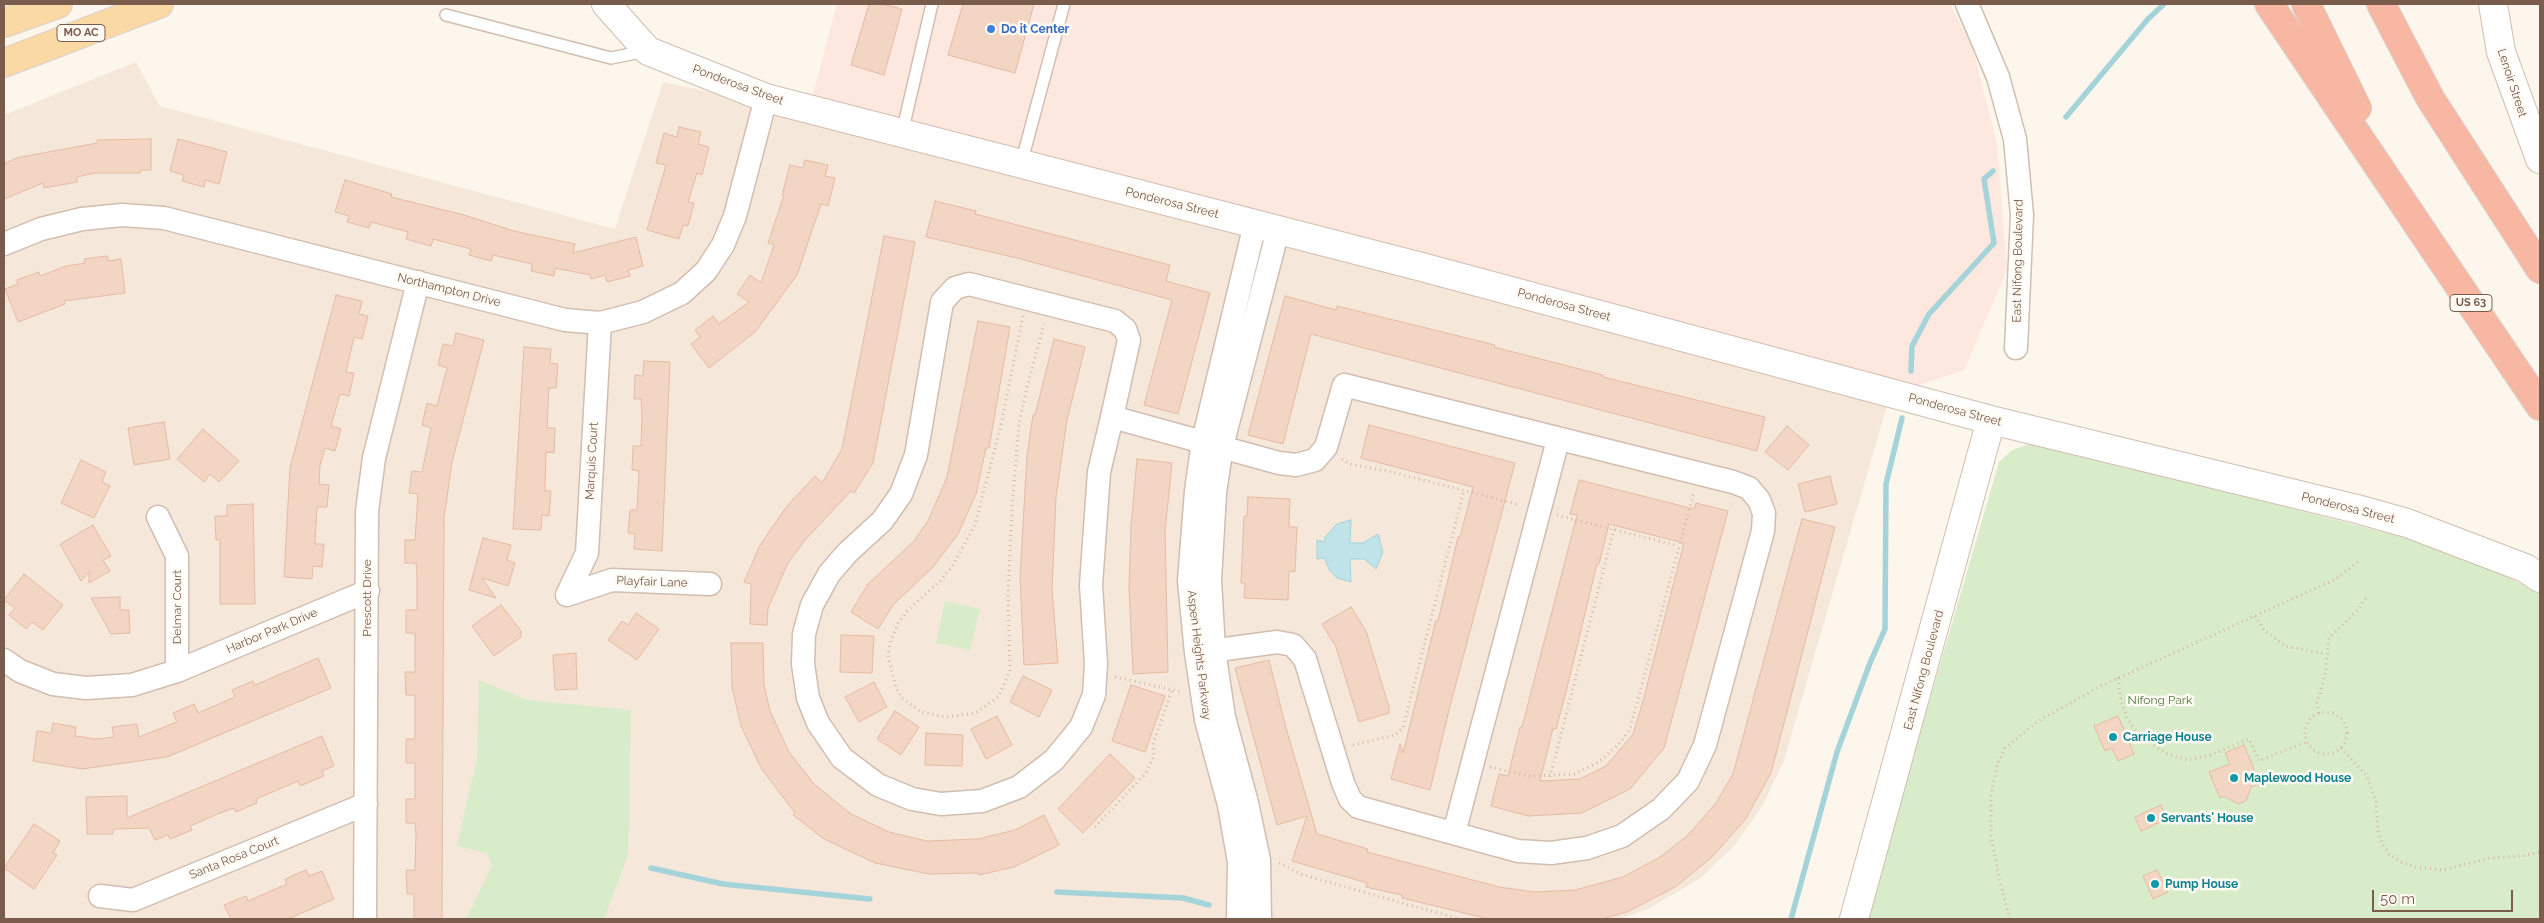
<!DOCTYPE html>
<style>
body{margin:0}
#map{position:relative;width:2544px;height:923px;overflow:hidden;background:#fdf6ec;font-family:Raleway,sans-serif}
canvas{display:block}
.frame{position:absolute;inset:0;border:5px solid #7a5c4d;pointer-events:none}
.scale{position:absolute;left:2372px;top:890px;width:141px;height:22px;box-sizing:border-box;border:2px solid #7a5c4d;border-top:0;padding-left:6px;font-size:15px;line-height:18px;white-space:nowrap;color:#7a5c4d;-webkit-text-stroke:4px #fffaf3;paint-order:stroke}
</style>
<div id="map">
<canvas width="2544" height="923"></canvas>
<div class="frame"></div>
<div class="scale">50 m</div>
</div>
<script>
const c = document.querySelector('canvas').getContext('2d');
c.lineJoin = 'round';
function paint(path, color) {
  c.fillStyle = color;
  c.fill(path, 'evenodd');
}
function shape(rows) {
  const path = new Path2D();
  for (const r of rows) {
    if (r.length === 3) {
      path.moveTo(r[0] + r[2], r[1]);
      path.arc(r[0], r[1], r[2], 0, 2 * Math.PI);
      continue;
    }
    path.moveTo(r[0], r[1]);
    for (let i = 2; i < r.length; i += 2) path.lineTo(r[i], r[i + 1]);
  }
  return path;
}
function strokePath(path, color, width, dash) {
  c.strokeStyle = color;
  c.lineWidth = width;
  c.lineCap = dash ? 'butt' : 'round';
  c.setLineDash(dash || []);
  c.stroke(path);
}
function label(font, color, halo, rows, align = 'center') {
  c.font = font + ' Raleway,sans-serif';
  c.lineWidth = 5;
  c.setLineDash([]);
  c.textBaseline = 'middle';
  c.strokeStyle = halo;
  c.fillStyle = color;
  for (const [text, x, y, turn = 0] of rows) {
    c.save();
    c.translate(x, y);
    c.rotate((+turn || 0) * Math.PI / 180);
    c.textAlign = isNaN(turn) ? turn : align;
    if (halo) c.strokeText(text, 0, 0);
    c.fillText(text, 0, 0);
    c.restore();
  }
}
paint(shape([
 [136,62,160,106,615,229,663,82,808,113,1890,395,1784,760,1763,805,1735,845,1701,878,1648,909,1619,919,4,919,4,115]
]), '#f5e8da');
paint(shape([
 [837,4,1950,4,1972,46,1997,144,2007,270,1964,370,1890,395,808,113]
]), '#fde8e0');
paint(shape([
 [2035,442,2452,550,2540,593,2540,919,1866,919,1999,462,2012,450],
 [945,601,980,609,970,650,936,643],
 [479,680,527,700,631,710,628,855,604,919,466,919,492,866,487,853,457,846,477,758]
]), '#d8ecc9');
const water = shape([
 [1351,520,1350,543,1363,543,1378,534,1383,552,1376,569,1364,559,1350,559,1351,582,1337,578,1330,571,1324,558,1317,559,1317,540,1324,542,1325,537,1337,524,1351,520]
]);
paint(water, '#bfe3e8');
strokePath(water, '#a5d3da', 1);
strokePath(shape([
 [2066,117,2148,19,2164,4],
 [1911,371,1912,346,1929,314,1994,243,1984,179,1993,171],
 [651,868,723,884,870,899],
 [1057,892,1183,898,1209,905],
 [1791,919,1837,752,1870,663,1885,629,1886,484,1902,418]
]), '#a5d3da', 5.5);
const building = shape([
 [869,4,882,4,902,9,884,75,851,65,869,4],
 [963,4,1034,4,1015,73,948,55,963,4],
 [679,127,701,132,698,144,709,147,702,175,697,173,688,202,694,203,688,226,683,225,679,239,647,230,666,165,656,163,664,133,677,137,679,127],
 [151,139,151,170,140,170,140,173,95,173,77,177,77,182,44,188,43,183,4,199,4,164,16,158,97,143,97,140,151,139],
 [178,139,227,152,219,184,205,180,204,187,182,181,184,175,170,171,178,139],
 [805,160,828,165,825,176,835,178,828,206,821,204,797,275,755,332,709,368,691,344,700,337,695,330,713,316,719,324,749,302,737,294,750,275,761,283,774,245,768,243,784,195,782,195,790,165,803,168,805,160],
 [345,180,392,194,391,197,464,215,514,231,575,244,573,253,636,237,643,266,628,270,630,276,607,282,605,275,591,279,590,275,555,268,554,276,531,271,532,264,493,255,491,261,469,255,471,249,433,239,431,246,406,239,408,232,371,222,369,228,347,222,349,216,335,212,345,180],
 [935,201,976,211,975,214,1170,265,1166,281,1210,293,1178,414,1144,405,1172,300,1017,258,926,237,935,201],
 [884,236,915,242,873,463,854,493,851,491,805,540,788,563,768,608,767,625,750,624,751,584,744,582,760,545,787,506,815,476,822,483,842,449,884,236],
 [107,256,108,261,121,259,125,293,64,301,65,304,18,322,5,289,18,284,17,280,39,272,40,276,66,266,85,263,84,259,107,256],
 [336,295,362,301,359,314,368,316,362,339,354,337,346,372,354,373,349,396,340,394,331,426,341,429,335,451,325,448,320,465,319,484,329,485,327,507,317,507,315,544,324,544,322,567,313,566,312,579,284,577,290,468,336,295],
 [1285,296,1336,310,1337,306,1495,345,1494,347,1603,375,1603,377,1765,417,1757,451,1311,334,1283,444,1248,435,1285,296],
 [978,321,1010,327,989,448,986,448,976,494,958,534,933,567,893,605,878,629,851,612,868,584,914,541,928,521,947,477,978,321],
 [456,333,484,340,452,462,444,518,442,919,414,919,414,894,407,894,406,870,415,870,416,834,415,823,406,823,406,799,415,799,415,763,406,763,406,739,415,739,415,695,406,695,405,672,415,672,415,633,406,633,406,610,417,610,417,576,416,563,405,563,405,540,415,540,418,494,409,493,412,471,422,472,431,428,422,425,427,403,437,406,447,368,438,365,443,344,453,346,456,333],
 [1054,339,1085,347,1067,420,1056,497,1052,589,1058,663,1024,665,1020,577,1027,455,1033,415,1035,415,1054,339],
 [524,347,551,349,550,363,558,364,556,388,549,388,547,428,555,428,554,453,546,452,545,491,551,491,549,516,542,515,541,530,513,529,524,347],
 [644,361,670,362,662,551,634,549,635,534,628,533,630,510,637,510,639,471,632,470,633,446,641,446,642,415,641,399,634,399,635,375,643,376,644,361],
 [164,422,170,459,134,465,128,428,164,422],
 [1369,425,1515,463,1450,706,1430,790,1391,779,1400,744,1403,753,1405,745,1436,620,1438,621,1458,537,1460,537,1473,487,1361,458,1369,425],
 [1787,426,1809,445,1788,470,1765,452,1787,426],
 [203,429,239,461,219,482,210,474,204,482,177,459,203,429],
 [1137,459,1172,463,1165,531,1168,672,1133,674,1129,587,1131,527,1137,459],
 [81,460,106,472,102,482,110,486,94,518,61,503,81,460],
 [1830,476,1837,504,1805,512,1798,484,1830,476],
 [1579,480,1694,509,1696,503,1728,511,1664,748,1630,789,1582,813,1528,816,1491,806,1499,774,1508,776,1520,727,1522,727,1577,515,1570,514,1579,480],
 [1609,524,1684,543,1643,701,1633,734,1606,766,1580,779,1540,781,1553,728,1556,729,1566,692,1597,564,1599,564,1609,524],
 [1248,497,1290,499,1289,527,1297,527,1295,572,1289,571,1288,600,1244,598,1245,583,1241,583,1244,516,1247,516,1248,497],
 [253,504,255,604,220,604,220,540,216,540,215,516,227,516,227,505,253,504],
 [1802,519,1835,527,1771,773,1745,820,1711,858,1675,887,1627,912,1602,919,1489,919,1402,898,1402,895,1366,887,1367,883,1292,861,1307,816,1277,825,1235,668,1269,660,1286,728,1317,834,1368,849,1367,852,1499,887,1534,892,1575,890,1623,877,1660,857,1688,835,1716,803,1733,774,1802,519],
 [93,525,111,556,103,560,110,571,89,583,89,572,81,581,60,544,93,525],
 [483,538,511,545,507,560,515,563,508,586,482,578,496,598,469,590,483,538],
 [24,574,63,605,43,630,32,622,26,629,9,615,15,608,4,600,24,574],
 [120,597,120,610,129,610,130,633,111,634,91,598,120,597],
 [501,605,521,631,521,637,494,656,472,626,501,605],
 [1351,607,1366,631,1389,707,1389,713,1359,722,1336,647,1322,624,1351,607],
 [636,613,659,629,637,660,608,640,622,621,628,625,636,613],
 [841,635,874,636,872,673,840,672,841,635],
 [731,643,763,643,764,685,770,711,789,752,814,784,851,814,889,832,927,841,978,839,1015,830,1044,815,1059,845,1014,867,979,875,979,873,929,874,875,863,824,839,793,815,795,813,761,768,741,726,732,687,731,643],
 [576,653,577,689,555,690,553,655,576,653],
 [318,658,331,688,167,757,82,769,33,761,37,731,51,733,53,723,76,727,75,736,96,739,114,737,112,727,137,724,139,737,177,722,173,713,194,704,198,713,235,697,232,690,253,681,255,685,318,658],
 [1023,676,1052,690,1039,717,1010,702,1023,676],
 [874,682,887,707,859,722,845,697,874,682],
 [1131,685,1165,696,1145,752,1112,741,1131,685],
 [895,711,919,727,901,755,877,739,895,711],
 [997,716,1012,745,986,759,971,729,997,716],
 [2118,716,2134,754,2118,761,2112,748,2105,751,2094,726,2118,716],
 [926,733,963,735,962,766,925,765,926,733],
 [322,736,334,766,322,771,324,776,300,786,298,781,256,799,257,803,236,812,234,808,220,813,190,826,192,830,170,839,168,835,155,840,149,828,113,829,113,834,87,834,86,797,127,796,127,818,322,736],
 [2244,745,2260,784,2251,787,2246,801,2238,804,2224,796,2220,798,2209,772,2230,764,2225,753,2244,745],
 [1110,754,1135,778,1083,833,1058,809,1110,754],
 [2161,805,2167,819,2141,831,2135,817,2161,805],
 [34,824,60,841,53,853,57,855,34,889,4,868,34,824],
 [306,870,309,876,322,871,334,899,288,919,231,919,224,905,246,896,248,901,287,884,285,879,306,870],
 [2157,870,2168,892,2153,899,2143,876,2157,870]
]);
paint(building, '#f3d5c3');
strokePath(building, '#e6bba3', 1);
const service = shape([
 [446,15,611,58,646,51],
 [902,133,932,4],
 [1021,164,1064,4]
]);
const minor = shape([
 [1967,4,1998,77,2015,139,2022,215,2016,348],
 [4,244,41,229,82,219,122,215,164,218,565,320,600,323,643,312,682,293,706,271,723,245,735,216,766,98],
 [1112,417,1099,472,1091,585,1096,664,1094,695,1081,727,1054,760,1019,787,982,801,941,804,912,799,878,785,842,758,818,723,808,698,803,664,804,634,812,605,829,574,847,553,882,521,901,494,916,455,942,302,955,288,969,284,1115,321,1125,329,1129,340,1112,417,1279,463,1296,465,1315,460,1326,447,1344,385,1733,482,1749,488,1759,500,1764,513,1763,531,1705,745,1688,781,1661,809,1622,836,1587,848,1551,853,1518,851,1358,807,1350,799,1343,783,1305,659,1293,645,1277,642,1196,653],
 [158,517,177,556,177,671],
 [567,595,587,553,600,323],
 [567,595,612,580,710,584],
 [4,660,20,671,53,684,86,688,132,685,177,671,368,591],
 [1454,833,1558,440],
 [100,896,133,900,366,804],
 [365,919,367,511,374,458,418,282],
 [1238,919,1239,862,1229,805,1206,720,1196,653,1189,581,1196,491,1203,441,1255,224],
 [1260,919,1259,860,1247,803,1224,717,1214,650,1210,580,1215,493,1222,446,1278,230]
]);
const tertiary = shape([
 [606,4,648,51,766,98,1418,266,1991,420,2357,509,2407,523,2525,568,2540,578],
 [2493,4,2501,52,2540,159],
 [1854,919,1991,420]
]);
const primary = shape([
 [4,23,58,4],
 [4,63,159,4]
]);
const motorway = shape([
 [2269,4,2540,406],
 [2306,4,2357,108],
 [2381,4,2430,98,2540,269]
]);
strokePath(service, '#d1beb0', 14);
strokePath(minor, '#d1beb0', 25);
strokePath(tertiary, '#d1beb0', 30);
strokePath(primary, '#dad1cd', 30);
strokePath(motorway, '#dad1cd', 30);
strokePath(shape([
 [1023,316,1001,425,975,525,952,567,940,581,908,610,898,623,891,640,888,655,896,688,902,698,921,712,946,717,976,713,998,697,1010,671,1008,594,1012,509,1019,424,1027,387,1044,324],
 [1342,459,1349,464,1392,472,1520,505],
 [1557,515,1678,546],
 [2255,616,2264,630,2285,646,2326,654],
 [1115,677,1182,692],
 [2118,678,2121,700,2127,718,2139,735,2165,753,2188,760,2211,755,2249,739,2259,761,2306,742],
 [2326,733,21],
 [2319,713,2317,703,2325,675,2329,638,2358,610,2368,595],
 [1353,745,1395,735,1403,728,1464,490],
 [2341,748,2367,776,2376,802,2378,833,2382,843,2389,854,2401,862,2415,867,2443,870,2490,858,2521,856,2540,852],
 [1490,767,1529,776,1574,774,1599,762,1620,743,1630,729,1694,492],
 [1550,777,1614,529],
 [1095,827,1146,773,1154,756,1153,744,1172,690],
 [1279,863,1303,875,1460,919],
 [2010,919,1999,878,1991,835,1991,795,1997,765,2005,748,2038,721,2101,686,2336,579,2360,560]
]), '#d9b8a5', 3, [1, 4]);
strokePath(service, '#fff', 11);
strokePath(minor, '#fff', 22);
strokePath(tertiary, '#fff', 28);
strokePath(primary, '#fbd9a5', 28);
strokePath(motorway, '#f7b7a3', 28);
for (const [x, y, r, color] of [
 [991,29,5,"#3f7fe0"],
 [2113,737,5,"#0f9aa8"],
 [2234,778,5,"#0f9aa8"],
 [2151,818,5,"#0f9aa8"],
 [2155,884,5,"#0f9aa8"]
]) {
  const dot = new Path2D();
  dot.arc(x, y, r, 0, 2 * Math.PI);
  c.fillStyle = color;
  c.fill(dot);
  strokePath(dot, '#fffaf3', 2);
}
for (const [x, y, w] of [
 [81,33,48],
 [2471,303,42]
]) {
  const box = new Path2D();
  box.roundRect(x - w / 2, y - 8.5, w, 17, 4);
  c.fillStyle = '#fffaf3';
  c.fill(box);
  strokePath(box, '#7a5c4d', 1);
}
label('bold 11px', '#7a5c4d', null, [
 ["MO AC",81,33],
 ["US 63",2471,303]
]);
label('bold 12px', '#366cbe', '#fffaf3', [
 ["Do it Center",1001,29]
], 'left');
label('12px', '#7a5c4d', '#fffaf3', [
 ["Lenoir Street",2512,83,72],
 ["Ponderosa Street",738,85,20],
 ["Ponderosa Street",1172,203,14],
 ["East Nifong Boulevard",2018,261,-89],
 ["Northampton Drive",449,290,14],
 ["Ponderosa Street",1564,305,15],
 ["Ponderosa Street",1955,410,15],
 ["Marquis Court",592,461,-87],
 ["Ponderosa Street",2348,508,14],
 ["Playfair Lane",652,582,2],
 ["Prescott Drive",367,598,-90],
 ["Delmar Court",177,607,-90],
 ["Harbor Park Drive",272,631,-23],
 ["Aspen Heights Parkway",1199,655,83],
 ["East Nifong Boulevard",1924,670,-75],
 ["Santa Rosa Court",234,858,-22]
]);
label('12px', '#537a41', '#fffaf3', [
 ["Nifong Park",2160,700]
]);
label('bold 12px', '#0d838f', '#fffaf3', [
 ["Carriage House",2123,737],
 ["Maplewood House",2244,778],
 ["Servants' House",2161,818],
 ["Pump House",2165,884]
], 'left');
</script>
